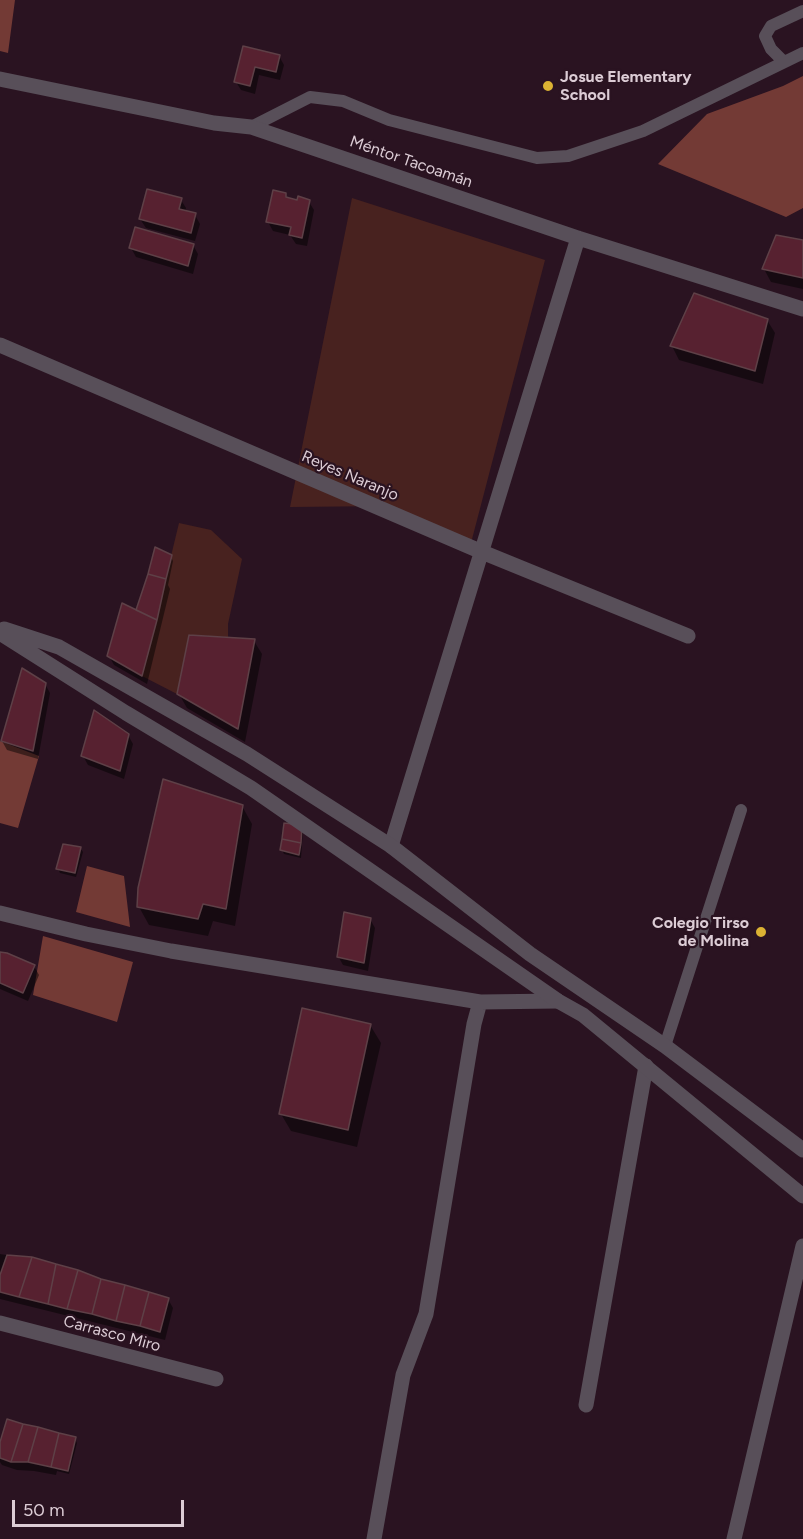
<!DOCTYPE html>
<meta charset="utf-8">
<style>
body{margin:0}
#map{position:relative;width:803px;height:1539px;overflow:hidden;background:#2a1321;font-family:Figtree,sans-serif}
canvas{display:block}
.scale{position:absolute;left:12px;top:1500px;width:172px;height:27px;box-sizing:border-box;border:3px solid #dcccd5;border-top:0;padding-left:8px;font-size:18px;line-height:21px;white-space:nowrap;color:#dcccd5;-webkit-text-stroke:4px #2a1321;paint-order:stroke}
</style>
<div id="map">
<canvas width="803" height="1539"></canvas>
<div class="scale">50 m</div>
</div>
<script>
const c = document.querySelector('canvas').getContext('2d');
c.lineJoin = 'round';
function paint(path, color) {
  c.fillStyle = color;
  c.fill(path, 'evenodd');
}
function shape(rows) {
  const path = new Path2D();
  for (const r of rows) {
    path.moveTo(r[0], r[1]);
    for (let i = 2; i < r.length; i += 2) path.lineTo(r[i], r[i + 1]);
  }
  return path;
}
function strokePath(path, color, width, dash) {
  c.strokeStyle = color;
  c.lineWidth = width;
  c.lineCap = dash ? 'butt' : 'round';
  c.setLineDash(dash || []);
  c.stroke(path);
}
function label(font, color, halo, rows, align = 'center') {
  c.font = font + ' Figtree,sans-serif';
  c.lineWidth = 4.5;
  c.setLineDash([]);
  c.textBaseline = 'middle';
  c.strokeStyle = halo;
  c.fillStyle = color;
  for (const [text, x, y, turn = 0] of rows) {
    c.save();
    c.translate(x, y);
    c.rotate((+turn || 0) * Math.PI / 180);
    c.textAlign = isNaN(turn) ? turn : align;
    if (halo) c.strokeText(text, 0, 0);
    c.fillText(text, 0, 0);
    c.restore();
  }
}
paint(shape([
 [352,198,545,260,471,543,388,506,290,507],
 [179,523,211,530,242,559,228,624,228,637,189,635,177,694,142,676]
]), '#48221f');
paint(shape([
 [0,0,15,0,8,53,0,51],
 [803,76,803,208,786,217,658,164,707,114,783,86],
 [0,741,39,756,18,828,0,823],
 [87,866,124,876,130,927,76,912],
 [43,936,133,962,117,1022,33,995]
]), '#733a35');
paint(shape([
 [245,47,279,56,284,65,280,80,259,75,255,94,241,90,236,82],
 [285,194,288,199,309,202,314,210,307,246,296,244,290,235,273,231,268,222],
 [181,200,186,208,185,212,195,215,200,224,195,241,146,228,140,219],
 [803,242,803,289,771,282,764,269],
 [193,245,198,254,193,274,136,257,131,248],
 [767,320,775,333,763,384,679,360,672,346],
 [171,557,173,561,168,585,170,589,147,684,114,665,109,656],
 [254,641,262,654,245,742,187,708,179,694],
 [45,684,50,693,38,759,7,750,2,741],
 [128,735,133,744,124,779,88,765,83,756],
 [242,806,252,824,235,926,213,921,208,936,149,925,139,907],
 [303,830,301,858,284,854,282,850],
 [80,848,83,852,76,877,60,873,58,869],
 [370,919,375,928,368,971,343,965,338,956],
 [0,953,34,966,39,975,28,1001,0,989],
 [370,1025,381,1043,357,1147,291,1131,281,1114],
 [0,1254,31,1259,168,1299,173,1308,165,1340,0,1299],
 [75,1439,77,1443,69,1474,57,1471,56,1475,34,1471,17,1470,2,1465,0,1462,0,1447]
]), '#0007');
const building = shape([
 [243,46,280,55,276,72,255,67,250,86,234,82,243,46],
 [147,189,182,198,179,209,196,213,191,233,139,219,147,189],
 [273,190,286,193,286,197,297,200,298,196,310,200,302,238,289,235,291,227,266,222,273,190],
 [135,227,194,244,188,266,129,248,135,227],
 [776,235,803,240,803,278,762,269,776,235],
 [694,293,768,319,755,371,670,346,694,293],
 [155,547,172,555,166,579,148,574,155,547],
 [148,574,166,579,157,620,136,610,148,574],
 [122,603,157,620,142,676,107,656,122,603],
 [189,635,255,639,238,729,177,694,189,635],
 [22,668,46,683,33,751,1,741,22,668],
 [94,710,129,734,120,771,81,756,94,710],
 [163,779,243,805,226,909,203,904,198,919,137,907,138,888,163,779],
 [284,823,302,825,301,843,282,839,284,823],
 [282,839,301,843,299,855,280,850,282,839],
 [63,844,81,847,75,873,56,869,63,844],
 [344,912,371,918,364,963,337,957,344,912],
 [0,952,7,953,35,965,23,993,0,983,0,952],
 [302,1008,371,1024,348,1130,279,1114,302,1008],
 [7,1255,32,1257,19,1297,0,1292,0,1275,7,1255],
 [32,1257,56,1264,48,1304,19,1297,32,1257],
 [56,1264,78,1270,67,1309,48,1304,56,1264],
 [78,1270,101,1279,92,1314,67,1309,78,1270],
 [101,1279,125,1285,116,1321,92,1314,101,1279],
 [125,1285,149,1292,140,1326,116,1321,125,1285],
 [149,1292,169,1298,160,1332,140,1326,149,1292],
 [7,1419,23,1424,11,1462,0,1458,0,1442,7,1419],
 [23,1424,38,1427,28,1462,11,1462,23,1424],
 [38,1427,59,1433,51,1467,28,1462,38,1427],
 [59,1433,76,1437,68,1471,51,1467,59,1433]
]);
paint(building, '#572130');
strokePath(building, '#5e4047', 1.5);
strokePath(shape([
 [783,61,771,49,765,36,771,26,803,11],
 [251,127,310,97,343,101,389,120,537,158,568,156,643,131,803,53],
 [665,1046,741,810]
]), '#584f59', 12);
strokePath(shape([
 [0,79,214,123,251,127,578,238,803,309],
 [0,345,482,552,688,636],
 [391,846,578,238],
 [0,913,86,934,171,951,480,1002],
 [0,1323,216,1379],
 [586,1405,646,1066],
 [374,1539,403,1375,426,1314,474,1024,480,1002,558,1001],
 [734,1539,803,1246]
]), '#584f59', 15);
strokePath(shape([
 [4,629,59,647,247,754,391,846,530,954,665,1046,803,1150],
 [0,633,126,713,251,788,558,1001,583,1015,803,1196]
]), '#584f59', 15);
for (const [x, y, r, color] of [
 [548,86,6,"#dbb233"],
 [761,932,6,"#dbb233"]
]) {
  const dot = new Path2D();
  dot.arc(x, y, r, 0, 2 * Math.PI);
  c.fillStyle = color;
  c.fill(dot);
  strokePath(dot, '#2a1321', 2);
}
label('bold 16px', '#dcccd5', '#2a1321', [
 ["Josue Elementary",560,77],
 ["School",560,95],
 ["Colegio Tirso",749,923,"right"],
 ["de Molina",749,941,"right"]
], 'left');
label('16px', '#dcccd5', '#2a1321', [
 ["Méntor Tacoamán",411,162,19],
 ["Reyes Naranjo",350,476,23],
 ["Carrasco Miro",112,1334,15]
]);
</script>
